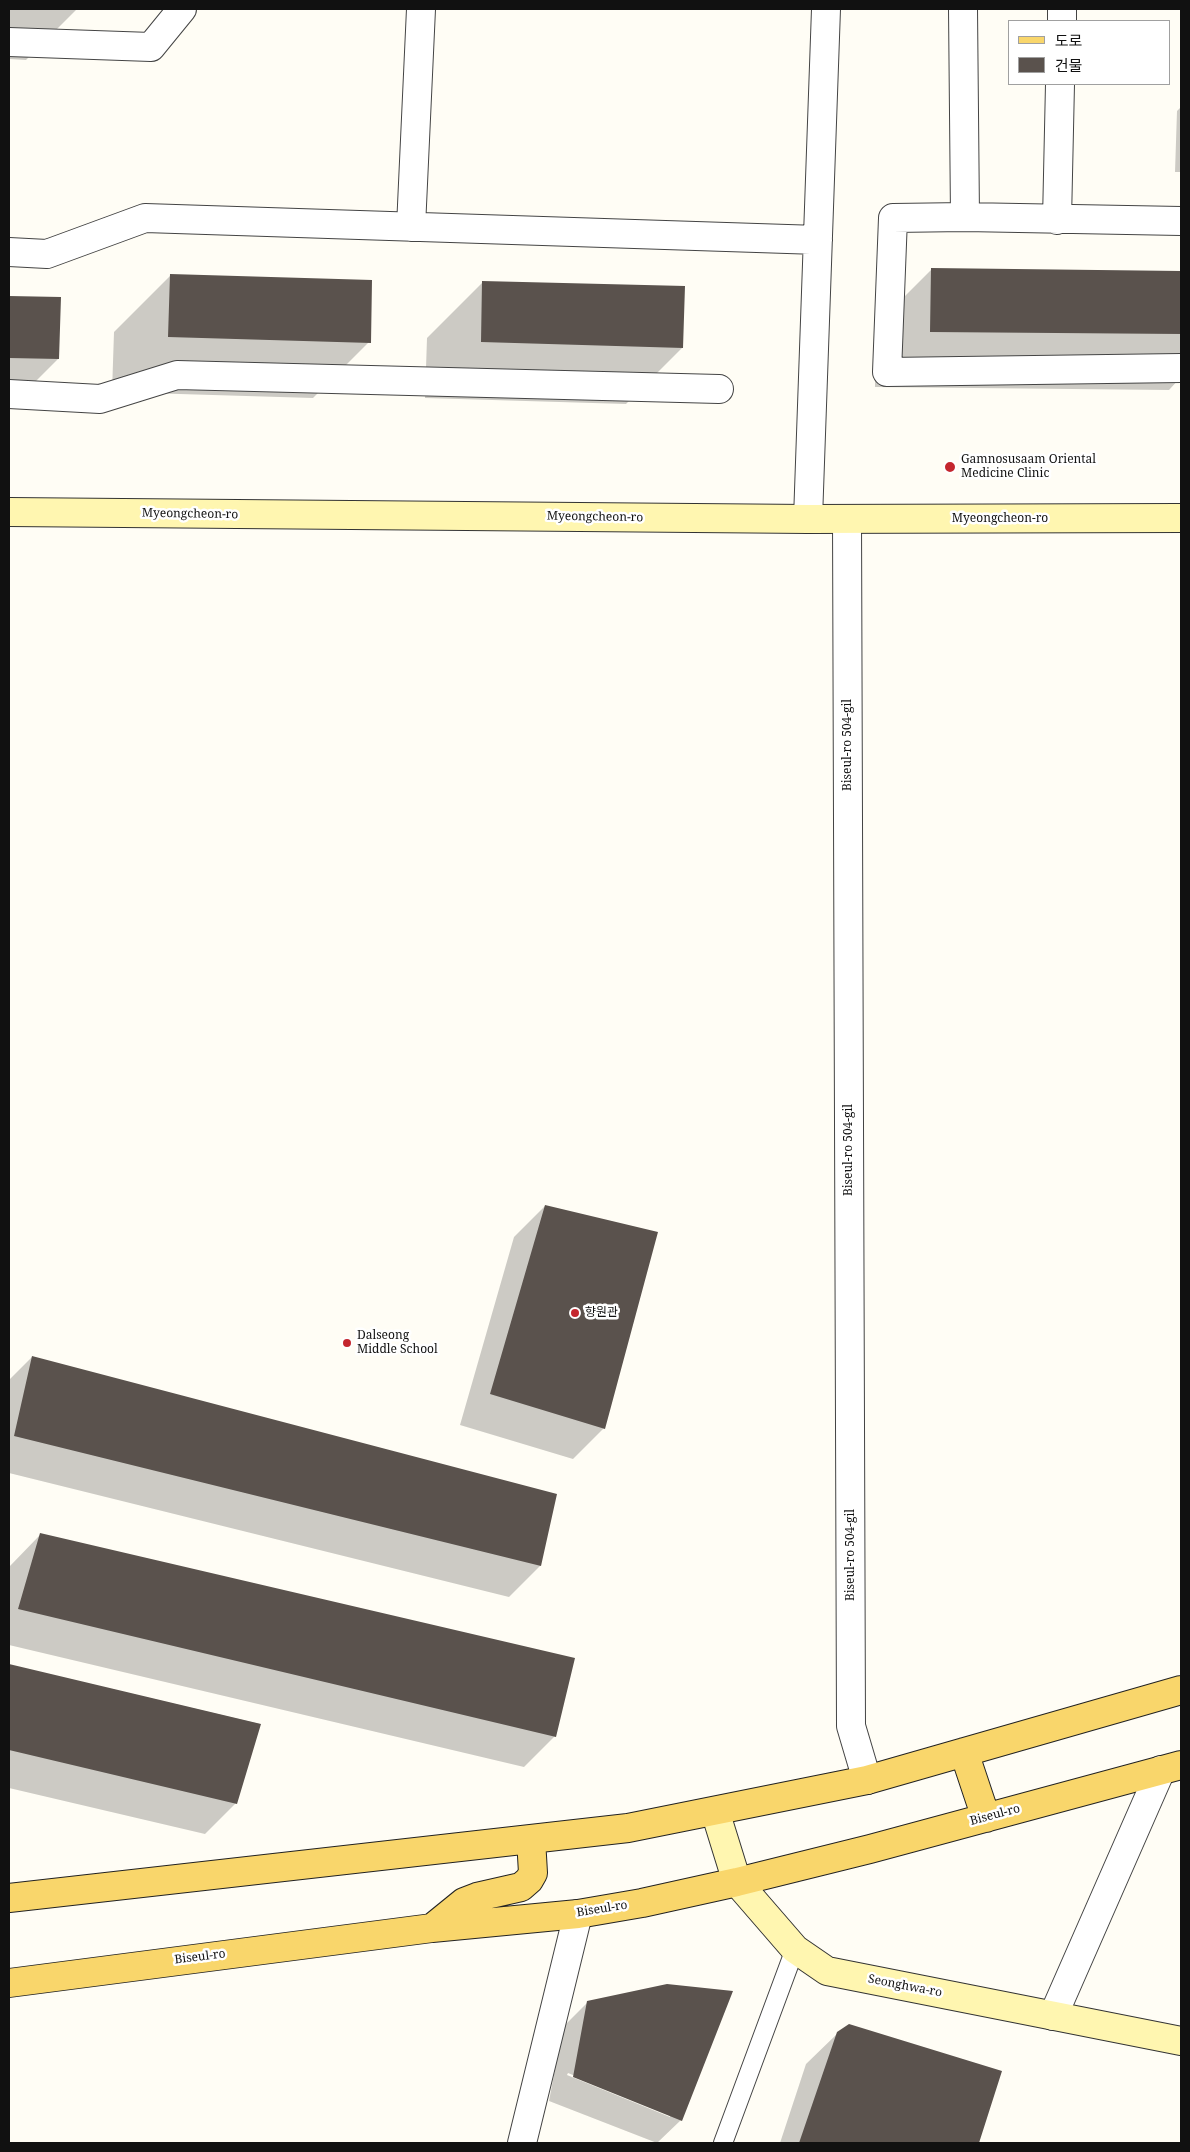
<!DOCTYPE html>
<meta charset="utf-8">
<style>
body{margin:0}
#map{position:relative;width:1190px;height:2152px;overflow:hidden;background:#fffdf5;font-family:"Noto Serif","Noto Sans KR",serif}
canvas{display:block}
.frame{position:absolute;inset:0;border:10px solid #111;pointer-events:none}
.legend{position:absolute;left:1008px;top:20px;width:162px;height:65px;box-sizing:border-box;background:#fff;border:1px solid #a0a0a0;margin:0;padding:6px 9px;list-style:none;font-size:15px;color:#111}
.legend li{display:flex;align-items:center;gap:10px;height:25px}
.legend b{width:25px;border:1px solid #a0a0a0}
</style>
<div id="map">
<canvas width="1190" height="2152"></canvas>
<div class="frame"></div>
<ul class="legend">
<li><b style="height:6px;background:#f9d66b"></b>도로</li>
<li><b style="height:14px;background:#5a524d"></b>건물</li>
</ul>
</div>
<script>
const c = document.querySelector('canvas').getContext('2d');
c.lineJoin = 'round';
function paint(path, color) {
  c.fillStyle = color;
  c.fill(path, 'evenodd');
}
function shape(rows) {
  const path = new Path2D();
  for (const r of rows) {
    path.moveTo(r[0], r[1]);
    for (let i = 2; i < r.length; i += 2) path.lineTo(r[i], r[i + 1]);
  }
  return path;
}
function strokePath(path, color, width, dash) {
  c.strokeStyle = color;
  c.lineWidth = width;
  c.lineCap = dash ? 'butt' : 'round';
  c.setLineDash(dash || []);
  c.stroke(path);
}
function label(font, color, halo, rows, align = 'center') {
  c.font = font + ' "Noto Serif","Noto Sans KR",serif';
  c.lineWidth = 5;
  c.setLineDash([]);
  c.textBaseline = 'middle';
  c.strokeStyle = halo;
  c.fillStyle = color;
  for (const [text, x, y, turn = 0] of rows) {
    c.save();
    c.translate(x, y);
    c.rotate((+turn || 0) * Math.PI / 180);
    c.textAlign = isNaN(turn) ? turn : align;
    if (halo) c.strokeText(text, 0, 0);
    c.fillText(text, 0, 0);
    c.restore();
  }
}
paint(shape([
 [9,9,77,9,26,60,9,59],
 [1181,107,1181,172,1175,172,1177,111],
 [931,270,1181,272,1181,377,1169,390,875,387,875,326],
 [170,276,369,342,313,398,112,392,114,332],
 [483,282,682,348,626,404,425,398,427,338],
 [9,297,60,298,58,359,9,408],
 [545,1206,604,1428,573,1459,460,1425,514,1237],
 [32,1357,555,1495,540,1566,509,1597,9,1473,9,1380],
 [40,1535,555,1736,524,1767,9,1645,9,1567],
 [9,1665,260,1724,236,1803,205,1834,9,1788],
 [588,2002,681,2120,657,2143,549,2101,563,2027],
 [568,2073,670,2115,670,2117,567,2075],
 [838,2033,1000,2072,978,2143,780,2143,806,2064]
]), '#0003');
paint(shape([
 [931,268,1181,271,1181,334,930,332],
 [170,274,372,280,371,343,168,337],
 [482,281,685,286,683,348,481,342],
 [9,296,61,297,59,359,9,358],
 [545,1205,658,1232,605,1429,490,1394],
 [32,1356,557,1494,541,1566,14,1436],
 [40,1533,575,1658,556,1737,18,1609],
 [9,1664,261,1724,237,1804,9,1750],
 [667,1984,733,1991,682,2121,573,2077,587,2001],
 [849,2024,1002,2071,979,2143,799,2143,837,2032]
]), '#5a524d');
const lane = shape([
 [723,2143,795,1949]
]);
const street = shape([
 [963,9,965,217],
 [1062,21,1062,9],
 [9,42,151,47,182,9],
 [1057,220,1060,84],
 [1181,221,965,217,893,218,887,372,1181,368],
 [411,227,421,9],
 [9,252,47,254,145,218,818,240],
 [9,394,100,399,177,375,719,389],
 [808,519,826,9],
 [847,519,851,1726,867,1780],
 [1053,2016,1161,1770],
 [522,2143,578,1914]
]);
const secondary = shape([
 [9,512,808,519,1181,518],
 [715,1811,737,1882,795,1949,827,1971,1181,2041]
]);
const primary = shape([
 [964,1752,986,1818],
 [9,1898,628,1828,867,1780,1181,1690],
 [432,1928,464,1902,477,1897,521,1887,529,1880,533,1873,531,1839],
 [9,1983,432,1928,578,1914,642,1903,737,1882,870,1849,1181,1765]
]);
strokePath(lane, '#444', 20);
strokePath(street, '#444', 30);
strokePath(secondary, '#333', 30);
strokePath(primary, '#222', 30);
strokePath(lane, '#fff', 18);
strokePath(street, '#fff', 28);
strokePath(secondary, '#fff6b0', 28);
strokePath(primary, '#f9d66b', 28);
for (const [x, y, r, color] of [
 [950,467,6,"#c4262e"],
 [575,1313,5,"#c4262e"],
 [347,1343,5,"#c4262e"]
]) {
  const dot = new Path2D();
  dot.arc(x, y, r, 0, 2 * Math.PI);
  c.fillStyle = color;
  c.fill(dot);
  strokePath(dot, '#fff', 2);
}
label('12px', '#111', '#fff', [
 ["Gamnosusaam Oriental",961,460],
 ["Medicine Clinic",961,474],
 ["향원관",585,1313],
 ["Dalseong",357,1336],
 ["Middle School",357,1350]
], 'left');
label('12px', '#111', '#fff', [
 ["Myeongcheon-ro",190,514,1],
 ["Myeongcheon-ro",595,517,1],
 ["Myeongcheon-ro",1000,519],
 ["Biseul-ro 504-gil",848,745,-90],
 ["Biseul-ro 504-gil",849,1150,-90],
 ["Biseul-ro 504-gil",851,1555,-90],
 ["Biseul-ro",995,1815,-15],
 ["Biseul-ro",602,1909,-9],
 ["Biseul-ro",200,1957,-7],
 ["Seonghwa-ro",905,1986,11]
]);
</script>
